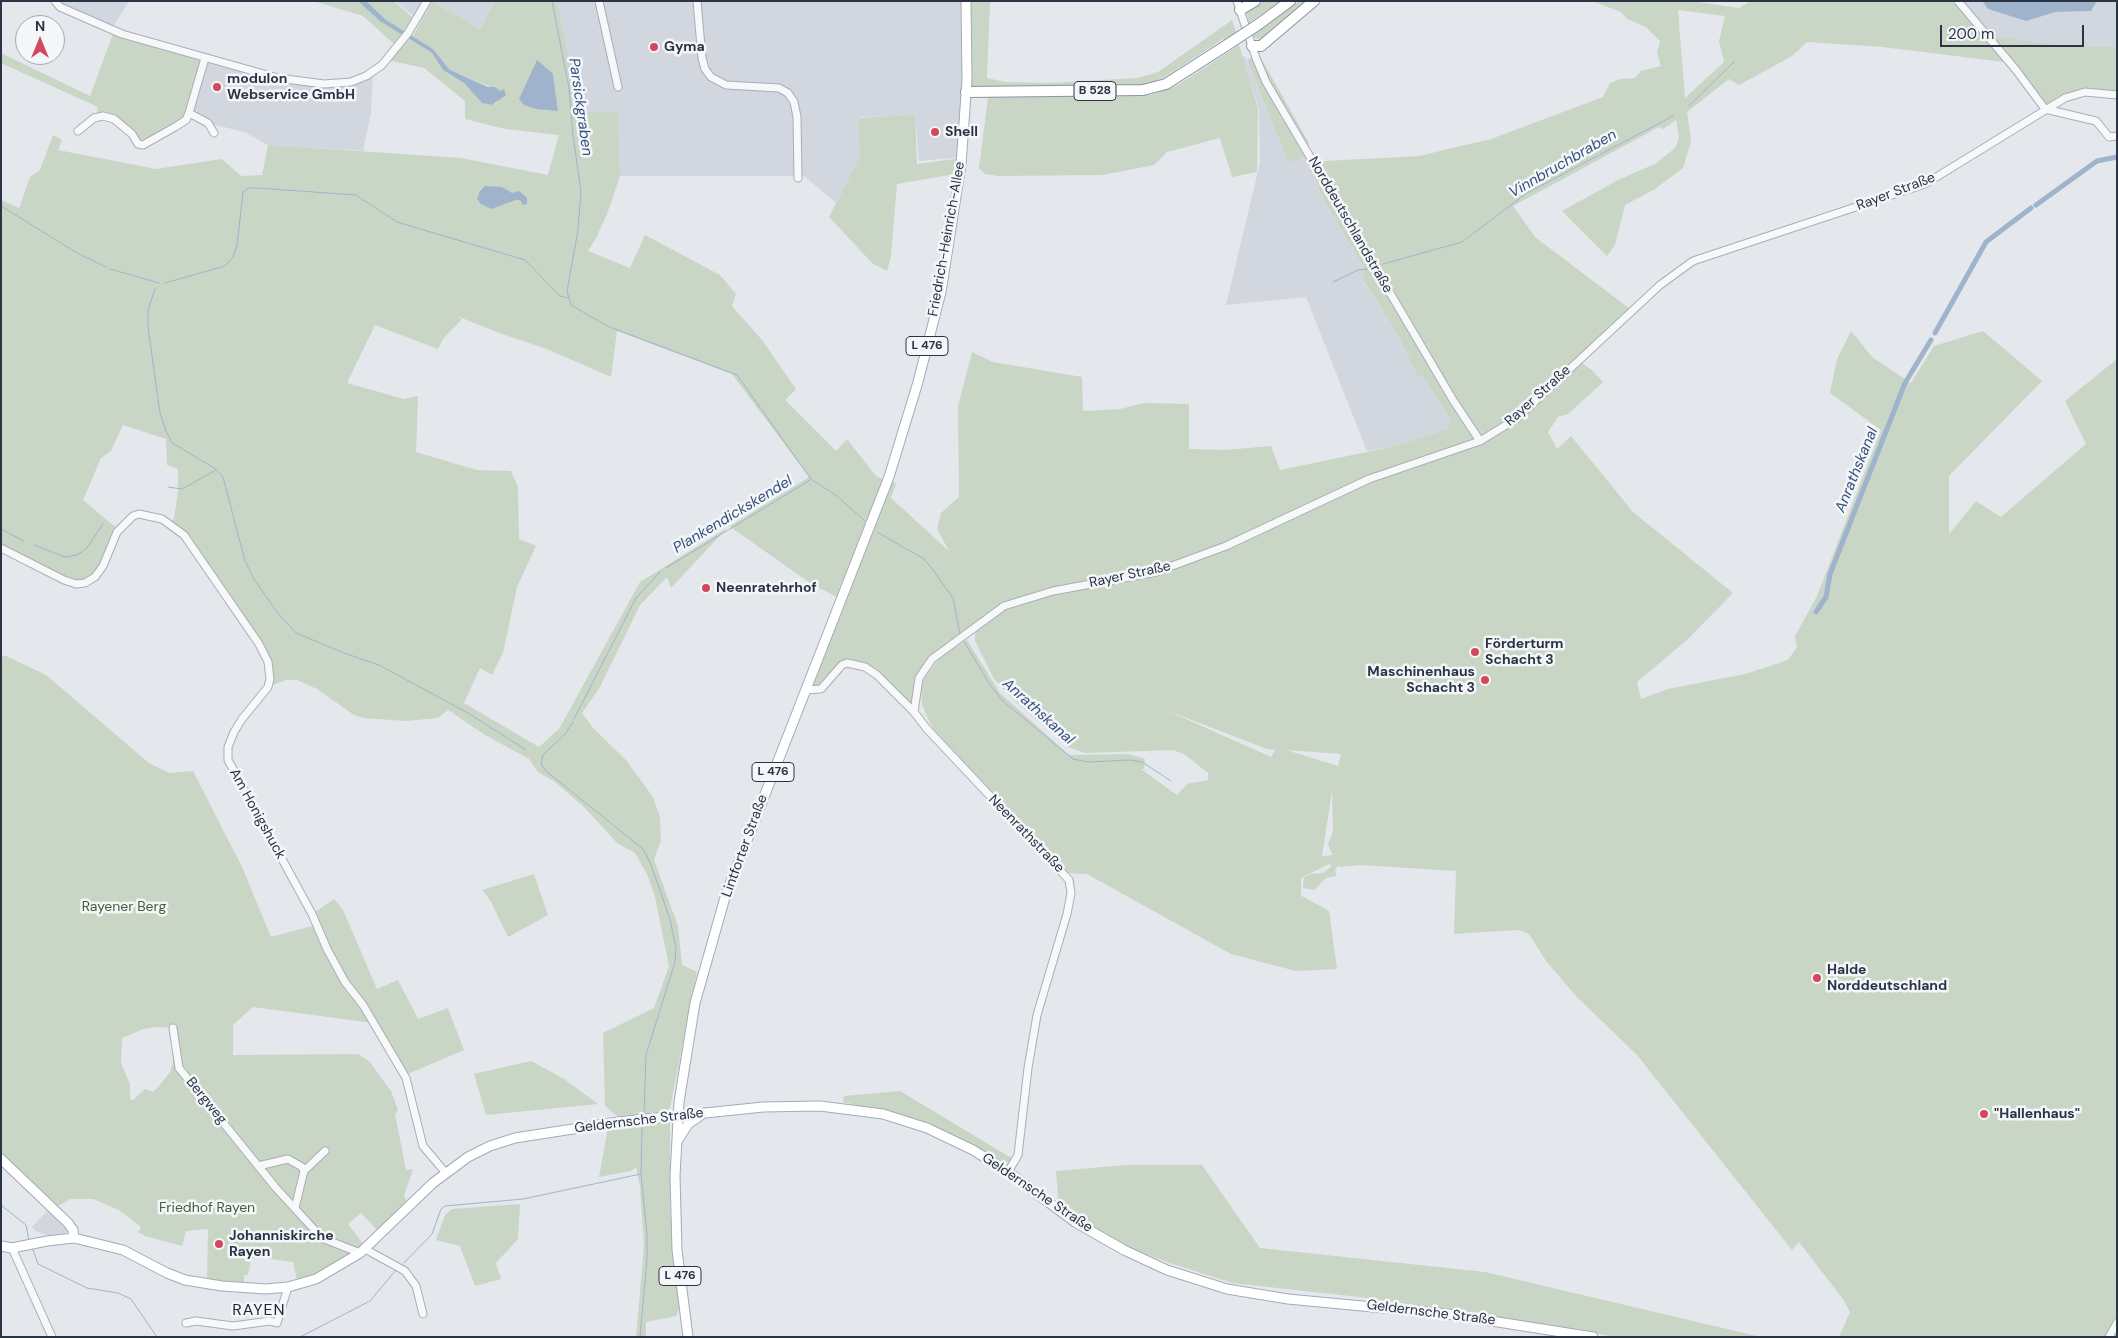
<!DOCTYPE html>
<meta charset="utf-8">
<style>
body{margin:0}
#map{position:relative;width:2118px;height:1338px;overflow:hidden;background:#e4e7ec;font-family:"DM Sans",sans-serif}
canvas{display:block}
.frame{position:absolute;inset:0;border:2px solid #2b3445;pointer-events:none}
.north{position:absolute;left:15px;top:15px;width:50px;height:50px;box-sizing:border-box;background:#f4f6f9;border:1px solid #a4a8b1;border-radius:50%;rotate:0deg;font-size:14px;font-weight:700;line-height:20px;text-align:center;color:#2b3445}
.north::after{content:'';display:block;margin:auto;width:18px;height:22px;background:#d1495b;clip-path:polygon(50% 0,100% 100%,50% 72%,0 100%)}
.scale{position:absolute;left:1940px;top:25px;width:144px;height:22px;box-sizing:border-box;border:2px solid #2b3445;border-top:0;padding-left:6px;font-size:15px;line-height:18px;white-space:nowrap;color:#2b3445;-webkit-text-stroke:4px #f4f6f9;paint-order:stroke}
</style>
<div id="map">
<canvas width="2118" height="1338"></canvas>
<div class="frame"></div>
<div class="north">N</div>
<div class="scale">200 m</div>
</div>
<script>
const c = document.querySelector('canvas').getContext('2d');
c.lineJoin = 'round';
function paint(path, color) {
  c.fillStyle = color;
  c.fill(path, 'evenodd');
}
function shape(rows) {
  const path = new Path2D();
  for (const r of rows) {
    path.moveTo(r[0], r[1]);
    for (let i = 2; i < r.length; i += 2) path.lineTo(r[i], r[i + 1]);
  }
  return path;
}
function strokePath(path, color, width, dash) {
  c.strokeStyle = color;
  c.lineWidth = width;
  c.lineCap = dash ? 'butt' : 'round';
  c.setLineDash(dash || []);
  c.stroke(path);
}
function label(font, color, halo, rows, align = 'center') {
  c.font = font + ' "DM Sans",sans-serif';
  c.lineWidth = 5;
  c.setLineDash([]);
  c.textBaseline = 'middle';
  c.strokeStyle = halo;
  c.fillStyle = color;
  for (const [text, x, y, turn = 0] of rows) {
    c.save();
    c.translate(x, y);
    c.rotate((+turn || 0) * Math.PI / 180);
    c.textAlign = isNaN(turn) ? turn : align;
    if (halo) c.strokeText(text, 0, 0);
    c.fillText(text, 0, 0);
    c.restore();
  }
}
paint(shape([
 [55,1,129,1,111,30],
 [395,1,495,1,480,29,433,2,421,22],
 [557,1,966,1,962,157,919,161,915,116,859,117,860,158,836,203,804,176,620,176,618,112,575,111,576,92],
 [1958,1,1982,1,1988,9,2026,21,2056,12,2091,11,2097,1,2117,1,2117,47,2063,46,1987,42],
 [1245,56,1288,162,1307,154,1314,165,1313,175,1322,197,1364,268,1363,281,1398,335,1417,375,1425,379,1451,421,1447,429,1391,447,1367,451,1306,297,1226,305,1260,163,1259,109,1242,57],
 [205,58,264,74,342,84,373,71,371,113,363,151,268,145,244,132,208,123,189,113],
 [49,1209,68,1228,66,1233,50,1236,36,1231,32,1227]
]), '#d2d6de');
paint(shape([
 [313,1,394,1,413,18,394,44,363,16],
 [495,1,557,1,576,92,575,111,618,112,620,176,607,214,596,238,588,251,630,268,645,235,720,275,736,294,732,306,762,340,796,389,785,400,836,451,847,439,876,476,887,481,889,477,896,484,891,498,949,551,937,529,941,513,959,497,958,406,972,352,993,362,1082,377,1083,411,1120,409,1145,403,1189,404,1189,449,1225,450,1271,446,1280,470,1391,447,1447,429,1451,421,1425,379,1417,375,1398,335,1363,280,1364,268,1322,197,1313,175,1314,164,1325,161,1419,156,1491,139,1603,97,1610,83,1620,79,1635,78,1641,71,1661,66,1657,53,1660,41,1646,27,1627,19,1621,12,1592,1,1691,1,1739,8,1751,1,1958,1,1989,41,1998,37,2063,46,2117,47,2117,95,2085,92,2045,109,2004,62,1882,47,1807,42,1792,56,1739,85,1729,79,1687,112,1691,141,1683,168,1655,189,1625,205,1615,245,1607,256,1562,211,1618,180,1657,163,1676,147,1679,137,1676,120,1663,129,1659,127,1513,206,1535,237,1634,312,1580,362,1592,370,1603,382,1568,414,1558,417,1548,432,1557,449,1571,436,1633,512,1733,593,1689,638,1637,682,1641,699,1668,689,1745,674,1788,660,1797,647,1795,636,1817,596,1881,430,1830,393,1837,359,1851,331,1872,357,1911,383,1934,346,1983,331,2042,381,1949,476,1949,534,1976,501,2001,517,2086,444,2065,401,2117,359,2117,1337,1839,1337,1850,1312,1843,1299,1799,1242,1792,1250,1637,1055,1575,995,1546,961,1529,934,1518,930,1454,934,1456,871,1360,865,1340,867,1339,865,1335,869,1336,876,1326,878,1314,890,1303,888,1304,877,1311,874,1323,873,1332,866,1329,864,1301,878,1301,895,1298,894,1329,911,1337,969,1296,971,1231,954,1087,874,1066,873,971,773,972,771,933,729,922,705,921,689,924,679,940,657,967,640,1000,693,1069,755,1129,754,1145,759,1144,769,1141,769,1177,795,1187,784,1208,780,1208,773,1184,754,1173,750,1085,753,1068,747,1015,701,994,679,975,641,975,633,991,618,924,669,914,712,877,675,847,663,821,689,805,690,841,599,813,585,729,526,671,588,667,577,640,605,600,687,582,713,594,729,626,760,653,797,660,817,661,840,654,860,678,926,682,965,697,972,670,1108,670,1210,679,1309,676,1316,646,1322,646,1337,636,1337,644,1245,640,1187,636,1167,631,1171,599,1177,608,1127,621,1119,605,1106,603,1033,654,1008,669,966,655,897,647,874,635,853,617,843,584,807,555,782,538,772,529,759,485,735,448,710,438,718,405,721,363,718,354,715,317,689,297,680,286,680,268,687,268,662,184,535,170,523,174,518,178,492,178,469,167,465,166,439,123,425,111,451,101,458,83,500,119,530,95,577,76,584,1,547,1,200,19,208,30,177,40,170,53,135,62,140,58,150,156,169,222,159,241,176,262,175,268,145,461,158,548,175,559,135,505,129,465,119,465,101,424,68,387,60,408,39,432,53,443,70,464,83,482,103,492,105,497,103,500,91,450,70,433,49,412,37,433,2,480,29],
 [1678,10,1725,16,1719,41,1724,62,1685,98],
 [553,74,558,110,520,99,524,92],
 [457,316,499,333,547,349,611,377,617,331,732,374,809,477,640,582,559,729,539,747,464,703,480,668,492,675,503,653,517,587,536,546,519,539,518,487,511,471,477,470,416,452,418,396,404,399,347,383,375,325,438,349,443,339,462,319],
 [1166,710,1267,749,1275,750,1271,757],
 [1286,750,1341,754,1338,766],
 [1332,791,1333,831,1328,845,1333,855,1322,856],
 [966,1,990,1,987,78,1005,82,1049,83,1138,78,1158,72,1232,20,1238,37,1223,39,1165,77,1141,86,1066,85,966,92],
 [1264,1,1280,1,1249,23,1247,13],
 [1299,1,1309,1,1260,40,1253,37,1252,35],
 [114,31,205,58,186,120,143,145,132,134,97,112,98,107,1,63,1,53,90,96],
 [1239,45,1258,109,1257,172,1232,177,1220,138,1167,152,1154,165,1103,175,998,176,985,174,979,168,988,97,1151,95,1178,85],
 [1258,53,1309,143,1307,154,1296,160,1288,162,1247,60],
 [915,115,917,164,961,158,961,173,897,184,891,256,887,271,873,264,829,217,860,157,858,118],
 [1,656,6,656,46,675,149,763,169,773,193,771,242,867,271,937,316,925,312,914,334,899,343,910,377,989,398,980,418,1019,448,1008,464,1050,408,1074,373,1023,253,1007,233,1025,233,1055,358,1054,369,1061,391,1091,398,1110,395,1114,406,1170,413,1169,404,1196,407,1202,378,1231,361,1213,348,1224,363,1244,334,1267,297,1280,293,1262,256,1257,251,1260,248,1275,244,1275,244,1283,207,1281,208,1229,186,1231,182,1246,145,1236,138,1232,141,1227,119,1210,93,1199,71,1199,58,1206,1,1154],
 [157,1027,173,1028,174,1058,170,1072,160,1085,153,1092,145,1089,133,1100,130,1099,130,1084,121,1063,122,1038,143,1029],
 [534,874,548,915,508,937,490,900,482,890],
 [531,1061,564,1079,598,1104,486,1115,474,1074],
 [900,1091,1008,1156,1014,1159,1005,1164,943,1130,905,1116,843,1102,844,1096],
 [1126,1165,1202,1165,1260,1248,1485,1272,1761,1337,1618,1337,1368,1298,1232,1283,1170,1263,1127,1247,1059,1206,1056,1171],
 [520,1204,518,1239,496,1263,501,1279,475,1286,460,1246,436,1240,445,1215,452,1209]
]), '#c9d6c5');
paint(shape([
 [358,1,366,1,386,20,433,49,450,70,488,87,495,87,500,91,504,89,506,95,492,105,482,103,464,83,443,70,432,53,380,21],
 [1982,1,2097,1,2091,11,2056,12,2026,21,1988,9],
 [537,60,553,74,558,111,536,109,524,105,519,99],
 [485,186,502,187,512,193,519,191,527,198,527,204,523,205,520,200,516,200,491,209,481,204,477,199,480,191]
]), '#9fb4cc');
strokePath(shape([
 [552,1,569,88,573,135,581,192,578,230,567,291,571,305,607,326,737,375,811,479,837,496,865,521],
 [1689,106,1734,62],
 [1,206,77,253,106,267],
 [1383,264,1462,242,1527,193,1673,116],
 [110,269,159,283],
 [1333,282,1358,270,1368,269],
 [165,283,225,266,233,257,237,246,243,192,249,188,257,188,356,195,397,222,525,260,560,296,568,298],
 [155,289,148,310,148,327,160,413,166,431,172,443,216,469,223,477,245,561,254,579,277,612,296,633,344,653,379,665,468,713,526,750],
 [168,487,182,489,216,470],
 [1,529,24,541],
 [877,532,924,559,933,570,953,598,960,634],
 [34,545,65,557,77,555,87,548,103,524],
 [666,568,810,480],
 [963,640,990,685,1003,701,1073,759,1088,762,1129,760,1142,762,1171,781],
 [574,719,636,598,660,572],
 [573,722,565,734,543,755,541,764,546,771,643,849,651,865,670,919,676,948,675,962,646,1055,644,1114],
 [1,1205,26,1225,29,1240],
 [32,1247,38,1264,87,1288,118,1293,131,1299,157,1337],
 [404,1263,432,1234,441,1209,445,1206,523,1199,641,1174],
 [300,1337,370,1301,396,1270],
 [640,1337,647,1259,647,1235,641,1174,642,1128]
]), '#9fb4cc', 1);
strokePath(shape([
 [2036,205,2097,161,2117,157],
 [1935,333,1986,242,2031,208],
 [1816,612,1826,597,1830,574,1905,383,1931,340]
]), '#9fb4cc', 5);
const minor = shape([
 [55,1,60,7,122,34,278,78,324,84,351,82,366,76,382,65,408,33,427,1],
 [599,1,618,87],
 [697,1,702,58,705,69,711,77,726,85,779,88,788,93,794,102,797,117,798,178],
 [1237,1,1256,58,1266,82,1453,400,1480,441],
 [1958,1,2016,70,2045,109],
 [205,58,189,113,208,123,214,133],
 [2045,109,2096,121,2109,137,2117,136],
 [78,131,94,118,103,116,114,119,132,134,138,144,143,145,175,127,186,120,189,113],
 [1,548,64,580,76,584,85,583,95,577,103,566,117,532,133,516,139,514,162,519,184,535,259,644,268,662,270,679,268,687,242,719,234,732,228,747,228,760,312,914,327,949,345,982,363,1005,406,1078,423,1146,445,1172],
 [805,690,821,689,842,665,847,663,865,667,877,675,914,712,927,729,1069,880,1071,893,1067,914,1037,1015,1028,1068,1018,1155,1008,1172],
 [914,712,919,678,932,659,1004,606,1053,591,1156,572,1172,566,1226,546,1369,479,1480,441,1516,419,1660,285,1693,261,1925,184,2065,98,2085,92,2117,95],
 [173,1028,179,1068,276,1188,322,1238,360,1253],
 [258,1166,288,1159,302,1167,304,1171,295,1208],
 [304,1171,325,1151],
 [12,1248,52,1337],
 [365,1249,405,1271,416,1286,423,1314],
 [186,1323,196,1321,233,1326,270,1321,277,1323,288,1287],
 [2109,1337,2117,1323]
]);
const major = shape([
 [678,1140,688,1124,701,1115],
 [1,1159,68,1223,73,1230,74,1238],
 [1,1246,12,1248,47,1241,74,1238,123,1250,167,1273,185,1280,222,1286,266,1289,288,1287,316,1279,360,1253,433,1183,468,1157,490,1146,515,1138,618,1122,763,1107,820,1106,883,1114,927,1128,973,1150,1008,1172,1075,1222,1124,1250,1167,1270,1227,1289,1288,1299,1447,1314,1593,1337],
 [688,1337,677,1250,675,1176,679,1102,695,1003,726,894,889,477,918,382,941,292,961,165,967,80,966,1]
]);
const highway = shape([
 [1240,10,1255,1],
 [1259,24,1290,1],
 [1252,46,1261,46,1314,1],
 [966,92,1143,90,1166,84,1227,45]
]);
strokePath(minor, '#a9aeb7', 9);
strokePath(major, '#a3abb8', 11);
strokePath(highway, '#8b94a3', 12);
strokePath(minor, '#f7f8fa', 7);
strokePath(major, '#fff', 9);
strokePath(highway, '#fff', 10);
const highwayBridge = shape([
 [1227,45,1259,24]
]);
strokePath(highwayBridge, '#8b94a3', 12, []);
strokePath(highwayBridge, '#fff', 10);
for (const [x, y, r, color] of [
 [654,47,5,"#d1495b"],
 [217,87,5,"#d1495b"],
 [935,132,5,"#d1495b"],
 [706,588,5,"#d1495b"],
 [1475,652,5,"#d1495b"],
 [1485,680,5,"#d1495b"],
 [1817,978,5,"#d1495b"],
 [1984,1114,5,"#d1495b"],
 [219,1244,5,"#d1495b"]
]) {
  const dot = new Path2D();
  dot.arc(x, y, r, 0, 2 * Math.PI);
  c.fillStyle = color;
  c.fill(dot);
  strokePath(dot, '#f4f6f9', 2);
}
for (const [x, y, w] of [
 [1095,91,42],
 [927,346,42],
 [773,772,42],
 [680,1276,42]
]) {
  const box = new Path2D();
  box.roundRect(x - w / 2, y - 9.5, w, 19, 4);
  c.fillStyle = '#f4f6f9';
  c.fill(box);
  strokePath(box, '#2b3445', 1);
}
label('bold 12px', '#2b3445', null, [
 ["B 528",1095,91],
 ["L 476",927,346],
 ["L 476",773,772],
 ["L 476",680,1276]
]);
label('bold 14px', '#2b3445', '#f4f6f9', [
 ["Gyma",664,47],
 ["modulon",227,79],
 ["Webservice GmbH",227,95],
 ["Shell",945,132],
 ["Neenratehrhof",716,588],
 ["Förderturm",1485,644],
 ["Schacht 3",1485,660],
 ["Maschinenhaus",1475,672,"right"],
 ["Schacht 3",1475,688,"right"],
 ["Halde",1827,970],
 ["Norddeutschland",1827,986],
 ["\"Hallenhaus\"",1994,1114],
 ["Johanniskirche",229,1236],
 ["Rayen",229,1252]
], 'left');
label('14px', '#2b3445', '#f4f6f9', [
 ["Rayer Straße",1896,192,-21],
 ["Norddeutschlandstraße",1350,225,60],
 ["Friedrich-Heinrich-Allee",947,239,-80],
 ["Rayer Straße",1538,396,-42],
 ["Rayer Straße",1130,575,-12],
 ["Am Honigshuck",257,814,61],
 ["Neenrathstraße",1026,834,46],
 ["Lintforter Straße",745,846,-70],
 ["Bergweg",206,1101,51],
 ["Geldernsche Straße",639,1121,-7],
 ["Geldernsche Straße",1037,1193,34],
 ["Geldernsche Straße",1431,1313,7]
]);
label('14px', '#3f6138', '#f4f6f9', [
 ["Rayener Berg",124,907],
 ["Friedhof Rayen",207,1208]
]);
label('italic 15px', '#34527a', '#f4f6f9', [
 ["Parsickgraben",580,107,82],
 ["Vinnbruchbraben",1563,164,-30],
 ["Anrathskanal",1857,470,-68],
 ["Plankendickskendel",733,515,-31],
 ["Anrathskanal",1038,712,42]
]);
c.letterSpacing = '1px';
label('16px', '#1d2536', '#f4f6f9', [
 ["RAYEN",259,1311]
]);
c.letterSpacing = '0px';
</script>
